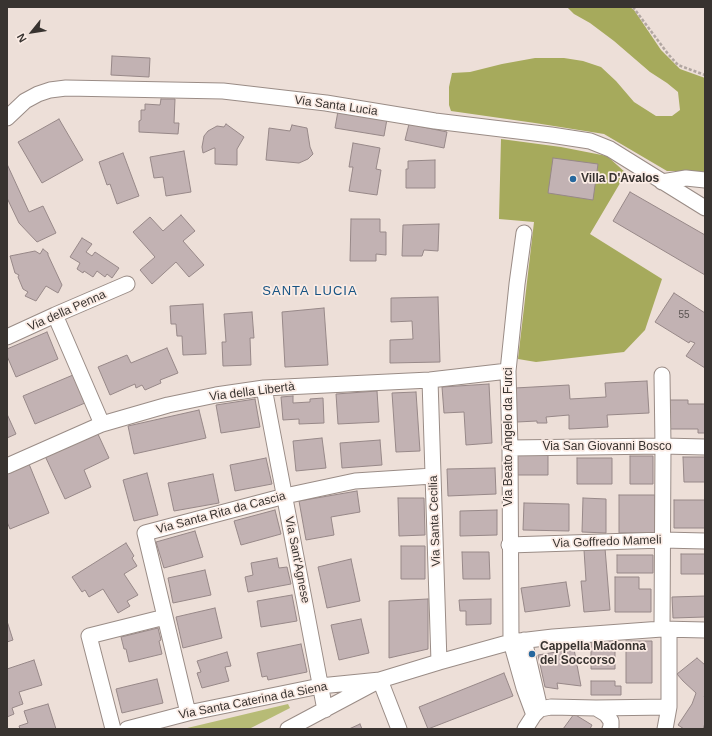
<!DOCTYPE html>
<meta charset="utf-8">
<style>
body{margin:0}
#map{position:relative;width:712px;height:736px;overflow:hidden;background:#eddfd8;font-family:Helvetica,sans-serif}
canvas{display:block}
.frame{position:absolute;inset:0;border:8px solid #383330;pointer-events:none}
.north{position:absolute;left:12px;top:12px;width:40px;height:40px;-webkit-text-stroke:3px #fbece5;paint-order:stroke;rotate:240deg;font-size:11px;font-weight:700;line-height:16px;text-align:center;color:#383330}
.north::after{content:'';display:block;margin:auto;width:14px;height:18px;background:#383330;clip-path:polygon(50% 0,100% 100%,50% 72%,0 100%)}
</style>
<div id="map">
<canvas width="712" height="736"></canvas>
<div class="frame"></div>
<div class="north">N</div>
</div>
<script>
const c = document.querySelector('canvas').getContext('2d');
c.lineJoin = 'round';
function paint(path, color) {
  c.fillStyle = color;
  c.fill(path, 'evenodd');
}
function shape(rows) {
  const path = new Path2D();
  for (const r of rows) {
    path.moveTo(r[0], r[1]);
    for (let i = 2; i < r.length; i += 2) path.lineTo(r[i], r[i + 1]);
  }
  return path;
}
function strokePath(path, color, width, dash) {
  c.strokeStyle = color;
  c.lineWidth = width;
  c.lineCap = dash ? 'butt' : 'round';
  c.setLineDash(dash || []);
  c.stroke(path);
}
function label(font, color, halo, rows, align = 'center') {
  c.font = font + ' Helvetica,sans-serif';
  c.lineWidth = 3.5;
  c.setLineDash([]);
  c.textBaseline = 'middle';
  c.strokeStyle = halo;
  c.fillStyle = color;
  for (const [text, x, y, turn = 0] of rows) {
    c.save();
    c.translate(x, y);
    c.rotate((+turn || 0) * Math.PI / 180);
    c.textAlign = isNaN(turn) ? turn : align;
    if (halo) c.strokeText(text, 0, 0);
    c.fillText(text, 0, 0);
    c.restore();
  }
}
paint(shape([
 [288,704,290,708,249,729,183,729]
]), '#b7bb76');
paint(shape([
 [567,7,630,7,634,10,661,50,680,69,705,78,705,173,689,171,667,171,604,134,535,123,451,111,449,105,449,87,452,73,470,72,502,64,535,58,564,58,583,61,601,67,616,81,634,102,656,116,672,116,680,110,678,92,667,83,650,72,614,41,590,23,574,14],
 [501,139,561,147,607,156,626,173,590,234,662,279,645,330,624,352,536,362,518,359,534,222,499,219]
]), '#a6aa5c');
const building = shape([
 [112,56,150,58,149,77,111,75,112,56],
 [161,99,175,99,174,123,179,123,178,134,139,132,139,121,141,120,141,110,145,110,145,104,160,105,161,99],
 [338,111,387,119,384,136,335,128,338,111],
 [59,119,83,160,42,183,18,142,59,119],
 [226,124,244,137,237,149,237,165,215,164,215,148,214,148,203,153,202,147,204,136,208,131,217,126,224,127,226,124],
 [409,124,447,132,444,148,405,140,409,124],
 [292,125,307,128,310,147,313,154,308,159,299,163,266,160,269,128,290,131,292,125],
 [353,143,380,148,376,169,381,170,377,195,349,191,353,167,349,167,353,143],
 [184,151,191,192,166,196,163,177,154,178,150,157,184,151],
 [123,153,139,196,117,204,110,184,107,185,99,162,123,153],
 [553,158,598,164,593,200,548,193,553,158],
 [435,160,435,188,406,188,406,169,408,169,408,161,435,160],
 [7,164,29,212,43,206,56,233,37,242,19,223,7,198,7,164],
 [630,192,705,235,705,275,613,221,630,192],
 [181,215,195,231,183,241,204,265,189,277,176,262,152,284,140,270,155,257,133,232,150,217,163,231,181,215],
 [351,219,380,219,380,232,386,232,386,255,376,254,376,261,350,261,351,219],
 [439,224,438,251,424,250,422,256,402,256,403,225,439,224],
 [82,238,92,244,86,252,92,256,95,252,119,268,112,278,107,274,105,277,97,271,93,277,84,271,83,273,77,269,80,263,70,257,82,238],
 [43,249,48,253,48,255,62,285,58,293,46,286,36,301,25,296,28,292,23,289,18,277,19,275,15,273,10,256,35,251,40,254,43,249],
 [674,293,705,313,705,368,686,356,695,343,690,341,689,343,655,322,674,293],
 [438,297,440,362,390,363,390,340,413,339,412,321,391,322,391,298,438,297],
 [203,304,206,354,183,355,182,336,177,336,176,324,171,324,170,306,203,304],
 [324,308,328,365,285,367,282,312,324,308],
 [252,312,254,338,250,338,251,365,223,366,222,342,226,342,224,314,252,312],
 [47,332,58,359,16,377,7,356,7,349,47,332],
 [167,348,178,373,160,380,161,383,145,390,142,385,136,388,135,384,110,395,98,367,127,355,131,363,167,348],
 [73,375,85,403,35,424,23,396,73,375],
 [647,381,649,413,607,415,608,427,569,429,569,415,546,417,547,423,537,423,537,421,517,422,515,388,569,385,570,399,606,397,605,383,647,381],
 [489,384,492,443,466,445,464,412,444,413,442,387,489,384],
 [377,391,379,422,338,424,336,394,377,391],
 [416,392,420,451,396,452,392,393,416,392],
 [293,396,293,403,310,402,310,399,323,398,324,423,299,424,299,419,283,420,281,397,293,396],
 [255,399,260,427,221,433,216,405,255,399],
 [668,400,688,400,688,404,705,404,705,433,698,433,698,429,669,429,668,400],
 [199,410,206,438,134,454,128,426,199,410],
 [7,414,16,434,7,438,7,414],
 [97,432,109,458,84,470,91,487,65,499,45,456,97,432],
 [322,438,326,468,296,471,293,441,322,438],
 [380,440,382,465,342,468,340,443,380,440],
 [517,451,548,451,548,475,516,475,517,451],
 [630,456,653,456,653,484,630,484,630,456],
 [683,457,705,457,705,482,684,482,683,457],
 [266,458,272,484,235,491,230,465,266,458],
 [577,458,612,458,612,484,577,484,577,458],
 [29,464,49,513,10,529,7,522,7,473,29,464],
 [495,468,496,494,448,496,447,469,495,468],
 [147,473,158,515,134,521,123,480,147,473],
 [213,474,219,503,174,511,168,483,213,474],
 [357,491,360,512,331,517,334,535,306,540,299,501,357,491],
 [619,495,655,495,655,533,619,533,619,495],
 [398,498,424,498,425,535,399,536,398,498],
 [583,498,606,499,606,533,582,532,583,498],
 [674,500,705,500,705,528,674,528,674,500],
 [524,503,569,504,569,531,523,530,524,503],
 [275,510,281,534,241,545,234,521,275,510],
 [497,510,497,535,460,536,460,511,497,510],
 [195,531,203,557,164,568,156,542,195,531],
 [126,543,134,556,132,558,137,566,124,574,138,595,127,601,130,606,118,613,103,589,89,597,85,590,82,592,72,577,126,543],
 [401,546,425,546,425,579,401,579,401,546],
 [605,548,610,610,584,612,581,581,586,581,584,550,605,548],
 [462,552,489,552,490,579,463,579,462,552],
 [681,554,705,554,705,574,681,574,681,554],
 [617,555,653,555,653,573,617,573,617,555],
 [277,558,279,568,287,567,291,584,248,592,245,577,253,575,251,563,277,558],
 [351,559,360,601,327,608,318,567,351,559],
 [205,570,211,595,173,603,168,578,205,570],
 [615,577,639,577,639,589,651,589,651,612,615,612,615,577],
 [566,582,570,606,525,612,521,588,566,582],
 [292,595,297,621,261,627,257,601,292,595],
 [705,596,705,617,673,618,672,597,705,596],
 [428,599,428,649,389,658,389,601,428,599],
 [491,599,491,624,466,625,466,611,460,611,459,600,491,599],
 [215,608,222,638,183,648,176,617,215,608],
 [361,619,369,653,339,660,331,625,361,619],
 [7,621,13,640,7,642,7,621],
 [158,628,161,640,159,641,162,654,129,662,126,649,124,649,121,637,158,628],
 [591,639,615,640,615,669,591,669,591,639],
 [626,641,652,641,652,683,626,683,626,641],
 [301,644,307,672,268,680,267,676,262,677,257,653,301,644],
 [574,649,581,686,557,683,558,689,545,687,538,655,574,649],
 [227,652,231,666,225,667,229,681,202,688,197,673,201,672,197,661,227,652],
 [697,658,705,665,705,695,704,697,705,697,705,723,703,729,684,729,678,725,692,704,696,693,683,681,677,674,697,658],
 [34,660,42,685,19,692,23,704,12,708,14,714,7,717,7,669,34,660],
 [504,673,513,696,428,729,419,707,504,673],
 [157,679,163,703,122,713,116,689,157,679],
 [591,681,615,681,615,686,621,686,621,695,591,695,591,681],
 [48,704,56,729,20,729,19,726,28,723,24,711,48,704],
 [574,714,592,725,590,729,563,729,574,714],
 [360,724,362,729,349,729,360,724]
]);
paint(building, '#c2b2b3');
strokePath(building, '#978888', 1);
const minor = shape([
 [7,118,25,101,38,94,50,90,66,88,223,91,326,103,435,121,551,135,590,141,610,149,705,208],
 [662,182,686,178,705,180],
 [524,233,517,284,508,371,510,448,511,642,524,688,534,715],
 [55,315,102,424],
 [7,337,55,315,127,284],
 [662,375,663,446,662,629],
 [430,380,439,662],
 [264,388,325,710],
 [510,448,663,446,705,447],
 [7,466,102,424,168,405,216,395,264,388,430,380,508,371],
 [509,545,663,540,705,541],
 [524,640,540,709,534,715,525,729],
 [596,708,606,714,611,721,611,727,610,729],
 [540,709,551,707,596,708,669,707],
 [188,713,145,533,285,496,355,481,433,476],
 [113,729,89,636,165,617],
 [127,729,188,713,320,686,380,680,399,729],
 [288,729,380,680,439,662,511,642,553,637,662,629,705,630],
 [665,729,669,707,669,629]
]);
strokePath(minor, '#9a8c86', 17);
strokePath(shape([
 [633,7,668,54,678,65,705,75]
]), '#b1a6a1', 2.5, [3, 2]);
strokePath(minor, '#fff', 15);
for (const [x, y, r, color] of [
 [573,179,4,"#27689e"],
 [532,654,4,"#27689e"]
]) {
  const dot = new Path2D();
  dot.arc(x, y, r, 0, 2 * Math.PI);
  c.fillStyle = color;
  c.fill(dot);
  strokePath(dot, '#fbece5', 1.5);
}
label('10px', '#5a5351', null, [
 ["55",684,315]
]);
label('12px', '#383330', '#fbece5', [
 ["Via Santa Lucia",336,106,8],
 ["Via della Penna",67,311,-24],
 ["Via della Libertà",252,392,-7],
 ["Via Beato Angelo da Furci",509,437,-90],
 ["Via San Giovanni Bosco",607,447],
 ["Via Santa Rita da Cascia",221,513,-15],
 ["Via Santa Cecilia",435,521,-92],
 ["Via Goffredo Mameli",607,542,-2],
 ["Via Sant'Agnese",297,560,79],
 ["Via Santa Caterina da Siena",253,701,-11]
]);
label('bold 12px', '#383330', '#fbece5', [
 ["Villa D'Avalos",581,179],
 ["Cappella Madonna",540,647],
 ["del Soccorso",540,661]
], 'left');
c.letterSpacing = '1px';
label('13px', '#165383', '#fbece5', [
 ["SANTA LUCIA",310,291]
]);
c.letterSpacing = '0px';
</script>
